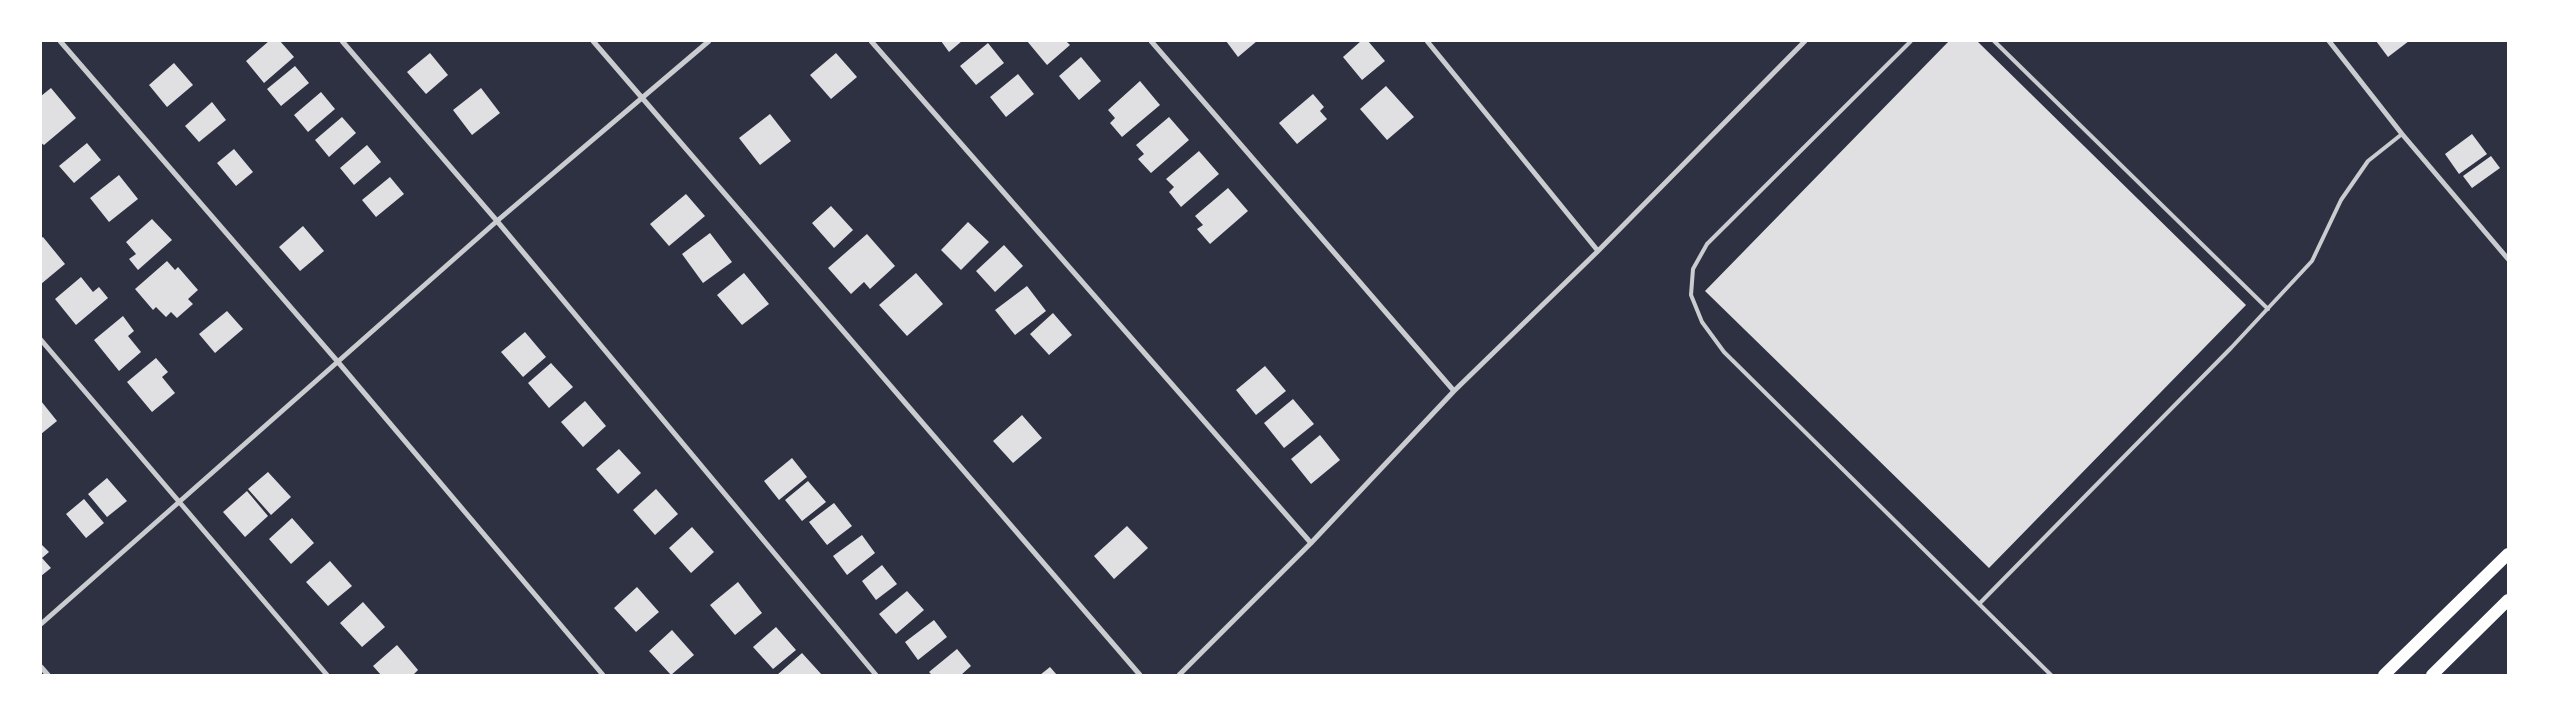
<!DOCTYPE html>
<style>
body{margin:0}
#map{position:relative;width:2549px;height:716px;overflow:hidden;background:#2d3142;font-family:Spectral,serif}
canvas{display:block}
.frame{position:absolute;inset:0;border:42px solid #fff;pointer-events:none}
</style>
<div id="map">
<canvas width="2549" height="716"></canvas>
<div class="frame"></div>
</div>
<script>
const c = document.querySelector('canvas').getContext('2d');
c.lineJoin = 'round';
function paint(path, color) {
  c.fillStyle = color;
  c.fill(path, 'evenodd');
}
function shape(rows) {
  const path = new Path2D();
  for (const r of rows) {
    path.moveTo(r[0], r[1]);
    for (let i = 2; i < r.length; i += 2) path.lineTo(r[i], r[i + 1]);
  }
  return path;
}
function strokePath(path, color, width, dash) {
  c.strokeStyle = color;
  c.lineWidth = width;
  c.lineCap = dash ? 'butt' : 'round';
  c.setLineDash(dash || []);
  c.stroke(path);
}
paint(shape([
 [269,41,280,41,294,57,264,83,246,61],
 [941,41,962,41,949,52],
 [1027,41,1066,41,1070,45,1047,65],
 [1226,41,1257,41,1238,57],
 [1361,41,1368,41,1385,61,1362,80,1343,57],
 [1949,41,1977,41,2246,305,1989,568,1705,291],
 [2376,41,2409,41,2388,57],
 [988,43,1004,63,976,85,960,66],
 [430,53,448,75,426,94,407,72],
 [836,53,857,77,831,99,810,75],
 [1081,57,1101,81,1079,100,1059,76],
 [174,63,193,85,167,107,149,85],
 [295,66,309,83,281,106,267,89],
 [1018,74,1034,94,1006,117,990,97],
 [1140,81,1160,105,1122,137,1110,123,1115,118,1108,110],
 [1386,86,1414,117,1387,140,1360,109],
 [51,88,76,118,44,145,41,143,41,96],
 [481,88,500,113,472,135,453,110],
 [321,92,335,109,308,132,294,115],
 [1313,94,1324,107,1320,111,1327,119,1297,144,1279,123],
 [212,102,226,120,199,142,185,126],
 [770,114,791,141,760,165,739,138],
 [342,117,356,133,329,157,315,140],
 [1169,117,1189,140,1151,173,1138,159,1144,154,1136,145],
 [2472,134,2487,154,2459,174,2445,154],
 [87,143,101,160,74,183,59,166],
 [367,145,381,162,354,185,340,168],
 [234,149,253,172,236,186,217,163],
 [1199,151,1219,174,1181,207,1169,192,1174,187,1166,179],
 [2491,156,2500,168,2472,188,2463,176],
 [119,175,138,199,109,222,90,198],
 [390,177,404,194,376,217,362,200],
 [1228,188,1248,211,1210,244,1197,229,1203,225,1195,216],
 [686,194,705,216,669,246,650,224],
 [831,206,853,230,834,248,812,223],
 [152,219,172,240,138,270,129,259,136,254,126,242],
 [968,222,989,242,961,270,941,250],
 [303,226,324,251,300,271,279,247],
 [710,233,732,262,703,283,682,254],
 [867,234,895,266,870,289,864,282,851,294,828,268],
 [43,237,65,264,41,284,41,238],
 [1004,245,1023,266,995,292,976,271],
 [167,261,175,270,178,267,198,290,188,299,193,304,177,318,171,312,166,317,156,307,153,310,135,289],
 [744,273,769,304,742,325,717,295],
 [916,273,943,304,907,336,879,305],
 [81,277,93,292,99,287,108,298,76,325,55,299],
 [1027,286,1046,311,1015,335,995,310],
 [227,311,243,329,215,353,199,334],
 [1053,313,1072,335,1049,355,1030,334],
 [123,316,134,331,128,336,141,352,119,371,94,340],
 [525,332,546,357,523,377,501,352],
 [156,358,168,372,162,377,175,393,152,412,127,382],
 [551,363,573,387,549,408,528,383],
 [1265,366,1286,391,1256,415,1236,390],
 [1293,399,1314,424,1284,448,1264,423],
 [41,401,57,421,41,434],
 [585,401,606,426,583,447,561,422],
 [1022,415,1042,438,1013,463,993,441],
 [1320,435,1340,460,1311,484,1291,459],
 [619,449,641,473,618,494,596,469],
 [792,458,807,477,779,500,764,481],
 [268,472,291,497,271,515,248,489],
 [107,478,127,501,107,517,88,494],
 [808,481,826,502,802,521,785,500],
 [656,489,678,514,655,535,633,510],
 [247,491,268,516,245,537,223,512],
 [84,499,104,523,86,538,66,514],
 [834,503,852,526,827,545,809,522],
 [292,518,314,543,291,564,269,539],
 [1127,526,1148,548,1114,579,1094,556],
 [692,527,714,552,691,573,669,548],
 [862,535,875,553,847,575,833,556],
 [41,544,49,552,42,558,51,568,41,576],
 [330,561,352,586,328,606,306,582],
 [882,565,897,584,876,600,862,581],
 [738,582,762,613,735,635,710,605],
 [637,587,659,612,636,632,614,608],
 [907,591,924,610,896,634,879,614],
 [363,602,385,627,362,647,340,623],
 [934,620,947,637,918,660,905,642],
 [776,627,796,650,773,669,753,647],
 [672,630,694,655,671,675,649,651],
 [397,645,418,670,413,675,381,675,373,666],
 [957,649,971,666,961,675,932,675,929,672],
 [802,653,822,675,777,675],
 [1050,667,1057,675,1040,675]
]), '#e0e0e3');
strokePath(shape([
 [1911,41,1707,244,1693,269,1691,295,1702,322,1724,352,2051,675],
 [1994,41,2268,309],
 [1980,603,2231,348,2312,261,2341,200,2368,161,2402,134]
]), '#caccd0', 4);
strokePath(shape([
 [60,41,338,362,603,675],
 [342,41,497,221,876,675],
 [593,41,1140,675],
 [871,41,1311,543],
 [1151,41,1454,391],
 [1427,41,1598,251],
 [2329,41,2402,134,2508,259],
 [41,340,327,675],
 [41,624,497,221,709,41],
 [41,667,48,675],
 [1179,675,1311,543,1454,391,1598,251,1805,41]
]), '#caccd0', 5);
strokePath(shape([
 [2384,675,2508,554],
 [2432,675,2508,600]
]), '#fff', 12);
</script>
